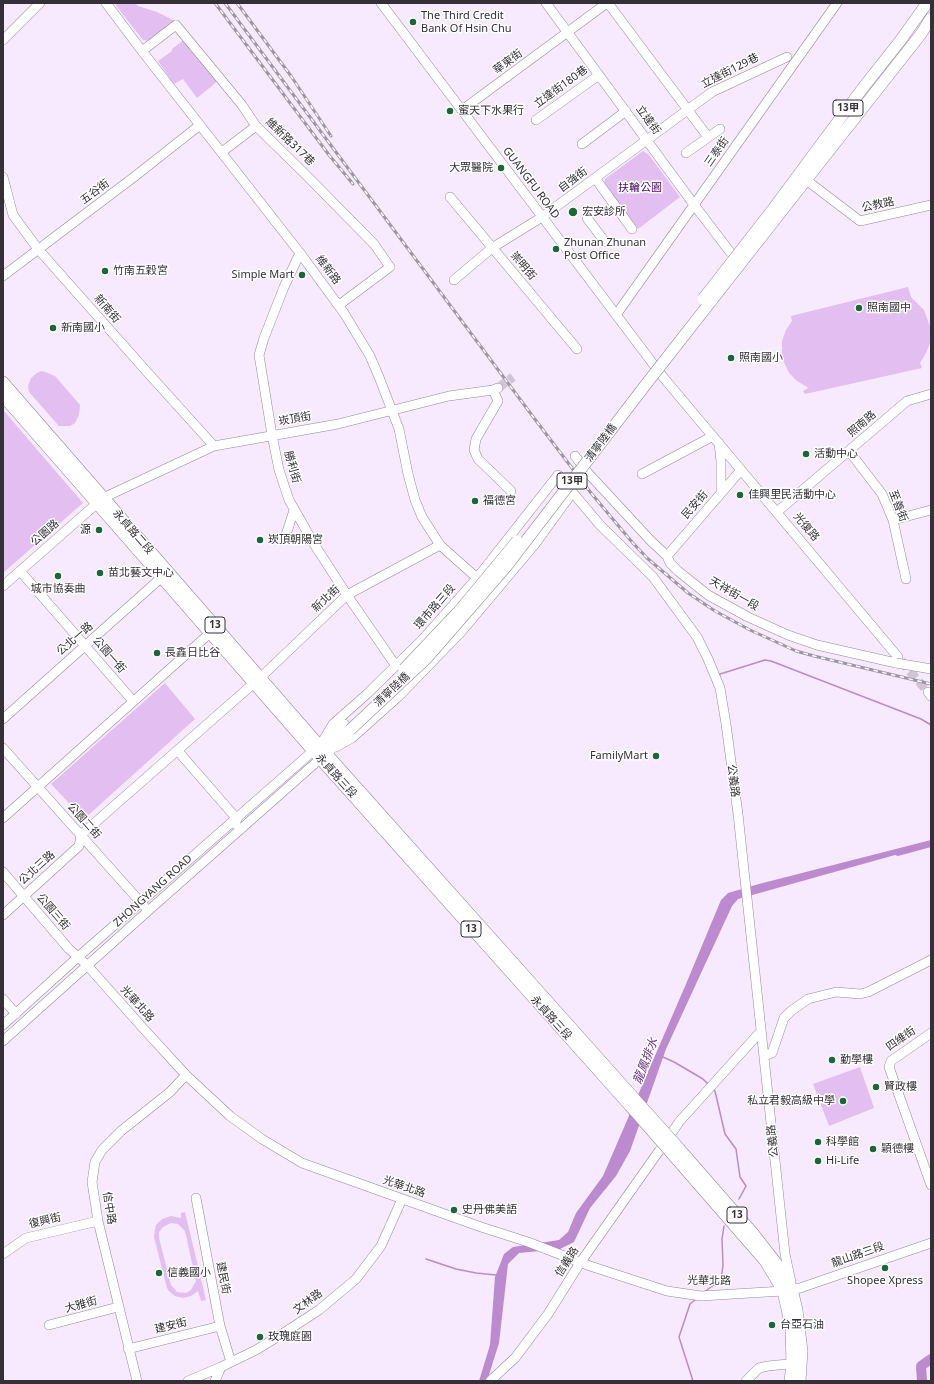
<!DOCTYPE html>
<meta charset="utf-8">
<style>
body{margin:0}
#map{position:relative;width:934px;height:1384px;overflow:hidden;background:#f7e9fe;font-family:"Noto Sans",sans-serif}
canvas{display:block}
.frame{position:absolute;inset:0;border:4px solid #353038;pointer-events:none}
</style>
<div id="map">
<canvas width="934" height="1384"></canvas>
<div class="frame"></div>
</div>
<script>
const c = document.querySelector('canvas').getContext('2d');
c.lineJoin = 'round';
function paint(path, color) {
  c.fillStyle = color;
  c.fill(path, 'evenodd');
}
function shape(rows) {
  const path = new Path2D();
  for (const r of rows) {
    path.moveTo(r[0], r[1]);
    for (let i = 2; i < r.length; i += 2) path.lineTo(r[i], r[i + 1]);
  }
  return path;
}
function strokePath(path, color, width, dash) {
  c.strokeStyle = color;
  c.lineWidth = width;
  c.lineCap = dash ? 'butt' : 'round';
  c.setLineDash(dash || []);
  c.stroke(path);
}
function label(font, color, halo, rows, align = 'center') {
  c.font = font + ' "Noto Sans","Noto Sans TC",sans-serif';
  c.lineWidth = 3;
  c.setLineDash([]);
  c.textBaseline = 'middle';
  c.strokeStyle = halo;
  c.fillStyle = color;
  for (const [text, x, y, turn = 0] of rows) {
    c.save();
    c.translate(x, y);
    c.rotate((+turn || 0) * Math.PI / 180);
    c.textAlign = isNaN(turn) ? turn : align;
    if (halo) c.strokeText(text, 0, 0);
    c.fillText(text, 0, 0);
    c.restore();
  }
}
paint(shape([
 [115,3,135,3,138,6,157,12,175,21,150,41,143,40,117,7],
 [186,38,219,80,197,98,183,79,174,84,158,61,172,51,172,49],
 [643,151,649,155,680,197,638,229,604,185,605,179],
 [908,287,911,297,924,310,930,326,930,343,926,353,920,363,922,368,805,394,803,391,808,388,807,387,797,381,789,373,782,358,782,341,786,330,792,321,791,316],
 [42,371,45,372,55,376,80,405,79,415,75,423,70,426,59,426,29,392,28,386,31,378,37,373],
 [3,410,83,503,3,573],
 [165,683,195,719,84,819,51,784],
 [860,1067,874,1108,829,1126,813,1084],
 [185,1212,206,1300,201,1301,198,1291,191,1296,183,1298,175,1296,169,1291,167,1288,154,1237,155,1229,156,1225,162,1219,171,1216,181,1218,181,1213],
 [171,1223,178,1224,185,1231,196,1281,191,1290,186,1293,177,1292,171,1285,159,1238,159,1232,163,1227]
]), '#e2bef1');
paint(shape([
 [931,840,931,847,898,856,895,855,738,899,732,906,666,1049,630,1151,616,1176,590,1208,574,1242,560,1249,519,1253,508,1264,499,1343,487,1381,479,1381,490,1345,495,1277,504,1254,513,1247,559,1240,568,1232,576,1213,603,1176,686,984,721,900,728,893,759,884]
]), '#bb8acf');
strokePath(shape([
 [717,675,765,660,771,661,921,719,931,725],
 [663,1057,674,1062,703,1079,709,1085],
 [713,1089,715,1091,725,1134,736,1149,740,1177,746,1186,739,1199],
 [426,1259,456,1269,476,1273,496,1275],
 [704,1292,721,1280,723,1265,722,1239,724,1226],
 [693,1381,679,1337,690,1304,695,1300]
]), '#bb8acf', 1.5);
strokePath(shape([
 [922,1381,921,1366,931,1359]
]), '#bb8acf', 10);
strokePath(shape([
 [498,388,513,377],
 [901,661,928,692]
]), '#d0c4d6', 9, [9, 4.5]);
const minor = shape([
 [106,3,142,51,300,253,344,313,370,356,379,377,399,429,408,474,415,500,422,517,440,545,477,578],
 [381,3,663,377,898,657],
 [546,3,695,206,730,252],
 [608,3,708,137],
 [3,40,40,3],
 [142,51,176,25,242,105,256,126,305,174,374,244,390,267,339,305],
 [462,110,607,3],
 [536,120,599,75],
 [582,144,626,111],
 [222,152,256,126],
 [686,153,720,129],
 [801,176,860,221,931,205],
 [3,177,13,215,38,249,148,373,214,446],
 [595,178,632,229],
 [450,197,577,349],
 [587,218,605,242],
 [300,253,284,287,264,338,259,355,272,435,279,470,289,500,314,544,347,595,396,666],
 [3,276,134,177,200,125],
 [454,280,492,248,542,217,712,92,787,57],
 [616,315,837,3],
 [493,390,498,401,476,439,474,450,478,459,511,491],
 [719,443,721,461,721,493],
 [849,451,882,494,893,520,906,579],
 [575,456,588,473,651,541,667,556,670,563,678,571,708,595,748,617,788,635,817,645,896,663],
 [642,474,713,436],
 [777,512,907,401,931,394],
 [893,520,931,510],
 [286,535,294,510],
 [667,556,741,470],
 [20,571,133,701],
 [3,586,103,498,214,446,338,424,449,396,493,390,498,388],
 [914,666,931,669],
 [261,677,347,595,440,545],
 [928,692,931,696],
 [3,719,162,577],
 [324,739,333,724,367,694,423,639,477,578,558,475,600,525,653,577,697,637,708,659,720,688,726,724,738,814,785,1254,791,1282],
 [336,747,352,738,398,697,461,632,535,544,572,493],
 [3,748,144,906],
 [177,750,237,819,235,824],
 [3,818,210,633],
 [3,872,69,949,87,965,142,1027,186,1075,230,1116,262,1139,302,1163,481,1227,528,1242,590,1266,667,1291,701,1296,750,1293,783,1291,800,1288,931,1243],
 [3,915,79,846,81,835,254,683],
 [3,999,16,1014],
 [3,1025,78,957,313,751],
 [931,1033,891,1061,889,1067,931,1185],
 [3,1041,148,911,320,759],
 [764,1056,772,1053,784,1018,791,1011,808,999,836,992,860,994,868,992,931,960],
 [673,1131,679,1122,761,1031],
 [196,1198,220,1326,231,1362],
 [3,1254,26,1238,98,1221],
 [49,1325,118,1307],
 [128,1349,220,1326],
 [137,1381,98,1221,92,1182,95,1162,102,1150,121,1131,170,1092,186,1075],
 [188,1381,221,1367,256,1350,279,1336,319,1310,356,1279,381,1246,402,1199],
 [215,1381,221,1367],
 [490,1381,515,1358,548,1314,580,1263,659,1151],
 [746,1381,759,1368,768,1366,798,1363]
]);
const major = shape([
 [770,213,862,89,900,41,927,3],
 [777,217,921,34,931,18],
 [3,382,326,753,634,1098],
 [3,396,313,751,630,1106],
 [314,750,344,725],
 [322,757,350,730],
 [677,1146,753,1233,784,1273,792,1289,797,1310,802,1351,800,1381],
 [672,1154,765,1261,783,1291,791,1327,792,1364,790,1381]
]);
strokePath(minor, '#95889b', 10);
strokePath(major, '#95889b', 12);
strokePath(minor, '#fff', 9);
strokePath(major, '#fff', 11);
const rail = shape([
 [215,3,329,155,353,184],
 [225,3,534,418,591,493,632,542,647,558,688,593,715,611,750,630,796,651,814,656,931,684],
 [237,3,291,76,331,136]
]);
strokePath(rail, '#9f95a4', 3);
strokePath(rail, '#fff', 1.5, [4.5]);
const minorBridge = shape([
 [896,663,914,666]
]);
const majorBridge = shape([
 [703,299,770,213],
 [404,669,459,611,517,541],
 [350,730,427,658,506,567,647,383,777,217],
 [634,1098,677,1146],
 [630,1106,672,1154]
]);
strokePath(minorBridge, '#95889b', 10, []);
strokePath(majorBridge, '#95889b', 12, []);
strokePath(minorBridge, '#fff', 9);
strokePath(majorBridge, '#fff', 11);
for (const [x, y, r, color] of [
 [413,22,4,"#1b6736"],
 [450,111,4,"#1b6736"],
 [501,168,4,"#1b6736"],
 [573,212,5,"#1b6736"],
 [556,249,4,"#1b6736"],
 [105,271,4,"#1b6736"],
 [302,275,4,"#1b6736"],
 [859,308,4,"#1b6736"],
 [53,328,4,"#1b6736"],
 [731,358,4,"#1b6736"],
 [806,454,4,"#1b6736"],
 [740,495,4,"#1b6736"],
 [475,501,4,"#1b6736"],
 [99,530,4,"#1b6736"],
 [260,540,4,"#1b6736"],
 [100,573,4,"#1b6736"],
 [58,576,4,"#1b6736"],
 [157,653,4,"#1b6736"],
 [656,756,4,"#1b6736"],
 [832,1060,4,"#1b6736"],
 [876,1087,4,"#1b6736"],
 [843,1101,4,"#1b6736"],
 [818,1142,4,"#1b6736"],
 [873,1149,4,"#1b6736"],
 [818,1161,4,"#1b6736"],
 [454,1210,4,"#1b6736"],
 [885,1268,4,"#1b6736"],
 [159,1273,4,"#1b6736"],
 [772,1325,4,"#1b6736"],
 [260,1337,4,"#1b6736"]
]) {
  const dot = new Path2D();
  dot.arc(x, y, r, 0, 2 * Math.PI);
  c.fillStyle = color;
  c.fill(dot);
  strokePath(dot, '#fff', 1.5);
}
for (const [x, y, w] of [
 [848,108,30],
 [572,481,30],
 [215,625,20],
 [471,929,20],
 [737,1215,20]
]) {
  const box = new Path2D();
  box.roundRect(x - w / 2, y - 8, w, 16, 3);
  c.fillStyle = '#fff';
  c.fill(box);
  strokePath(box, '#353038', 1);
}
label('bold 10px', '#353038', null, [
 ["13甲",848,108],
 ["13甲",572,481],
 ["13",215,625],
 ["13",471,929],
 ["13",737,1215]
]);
label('11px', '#353038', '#fff', [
 ["The Third Credit",421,16],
 ["Bank Of Hsin Chu",421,29],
 ["蜜天下水果行",458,111],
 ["大眾醫院",493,168,"right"],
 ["宏安診所",582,212],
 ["Zhunan Zhunan",564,243],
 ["Post Office",564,256],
 ["竹南五穀宮",113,271],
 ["Simple Mart",294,275,"right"],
 ["照南國中",867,308],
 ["新南國小",61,328],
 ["照南國小",739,358],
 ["活動中心",814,454],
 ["佳興里民活動中心",748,495],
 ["福德宮",483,501],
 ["源",91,530,"right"],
 ["崁頂朝陽宮",268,540],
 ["苗北藝文中心",108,573],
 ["城市協奏曲",58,589,"center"],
 ["長鑫日比谷",165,653],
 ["FamilyMart",648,756,"right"],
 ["勤學樓",840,1060],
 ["賢政樓",884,1087],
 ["私立君毅高級中學",835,1101,"right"],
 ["科學館",826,1142],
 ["穎德樓",881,1149],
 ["Hi-Life",826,1161],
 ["史丹佛美語",462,1210],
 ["信義國小",167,1273],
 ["Shopee Xpress",885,1281,"center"],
 ["台亞石油",780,1325],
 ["玫瑰庭園",268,1337]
], 'left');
label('11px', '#353038', '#fff', [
 ["華東街",508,62,-36],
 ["立達街129巷",730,71,-27],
 ["立達街180巷",561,87,-36],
 ["立達街",648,120,54],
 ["維新路317巷",290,142,44],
 ["三泰街",717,152,-55],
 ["自強街",573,180,-37],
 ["GUANGFU ROAD",531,183,53],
 ["五谷街",95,192,-37],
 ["公教路",878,205,-12],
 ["崇明街",523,266,50],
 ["維新路",328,270,53],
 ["新南街",107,309,49],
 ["崁頂街",295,419,-10],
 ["照南路",862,424,-40],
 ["清寧陸橋",601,443,-53],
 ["勝利街",292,467,74],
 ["民安街",695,505,-49],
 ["至善街",898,506,69],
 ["光復路",806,527,50],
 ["永貞路二段",133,532,49],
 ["公園路",45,533,-42],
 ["天祥街一段",734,594,30],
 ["新北街",326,599,-43],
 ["環市路三段",435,607,-49],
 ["公北一路",75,639,-41],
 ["公園一街",109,655,49],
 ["清寧陸橋",392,690,-43],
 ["永貞路三段",336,776,48],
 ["公義路",733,781,83],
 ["公園二街",84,821,48],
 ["公北三路",37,868,-42],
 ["ZHONGYANG ROAD",153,891,-42],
 ["公園三街",53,912,49],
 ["光華北路",137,1004,48],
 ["永貞路三段",551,1018,48],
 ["四維街",901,1039,-35],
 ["公義路",773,1141,-96],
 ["光華北路",404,1187,19],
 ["信中路",109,1208,81],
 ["復興街",45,1221,-13],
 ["龍山路三段",858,1255,-19],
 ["信義路",567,1262,-57],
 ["建民街",223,1278,79],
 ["光華北路",709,1281,1],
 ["文林路",308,1302,-36],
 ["大雅街",81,1305,-15],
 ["建安街",171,1326,-14]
]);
label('11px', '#4c0b61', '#fff', [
 ["扶輪公園",640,188]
]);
label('italic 12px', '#6b3082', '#fff', [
 ["龍鳳排水",646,1061,-69]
]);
</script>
